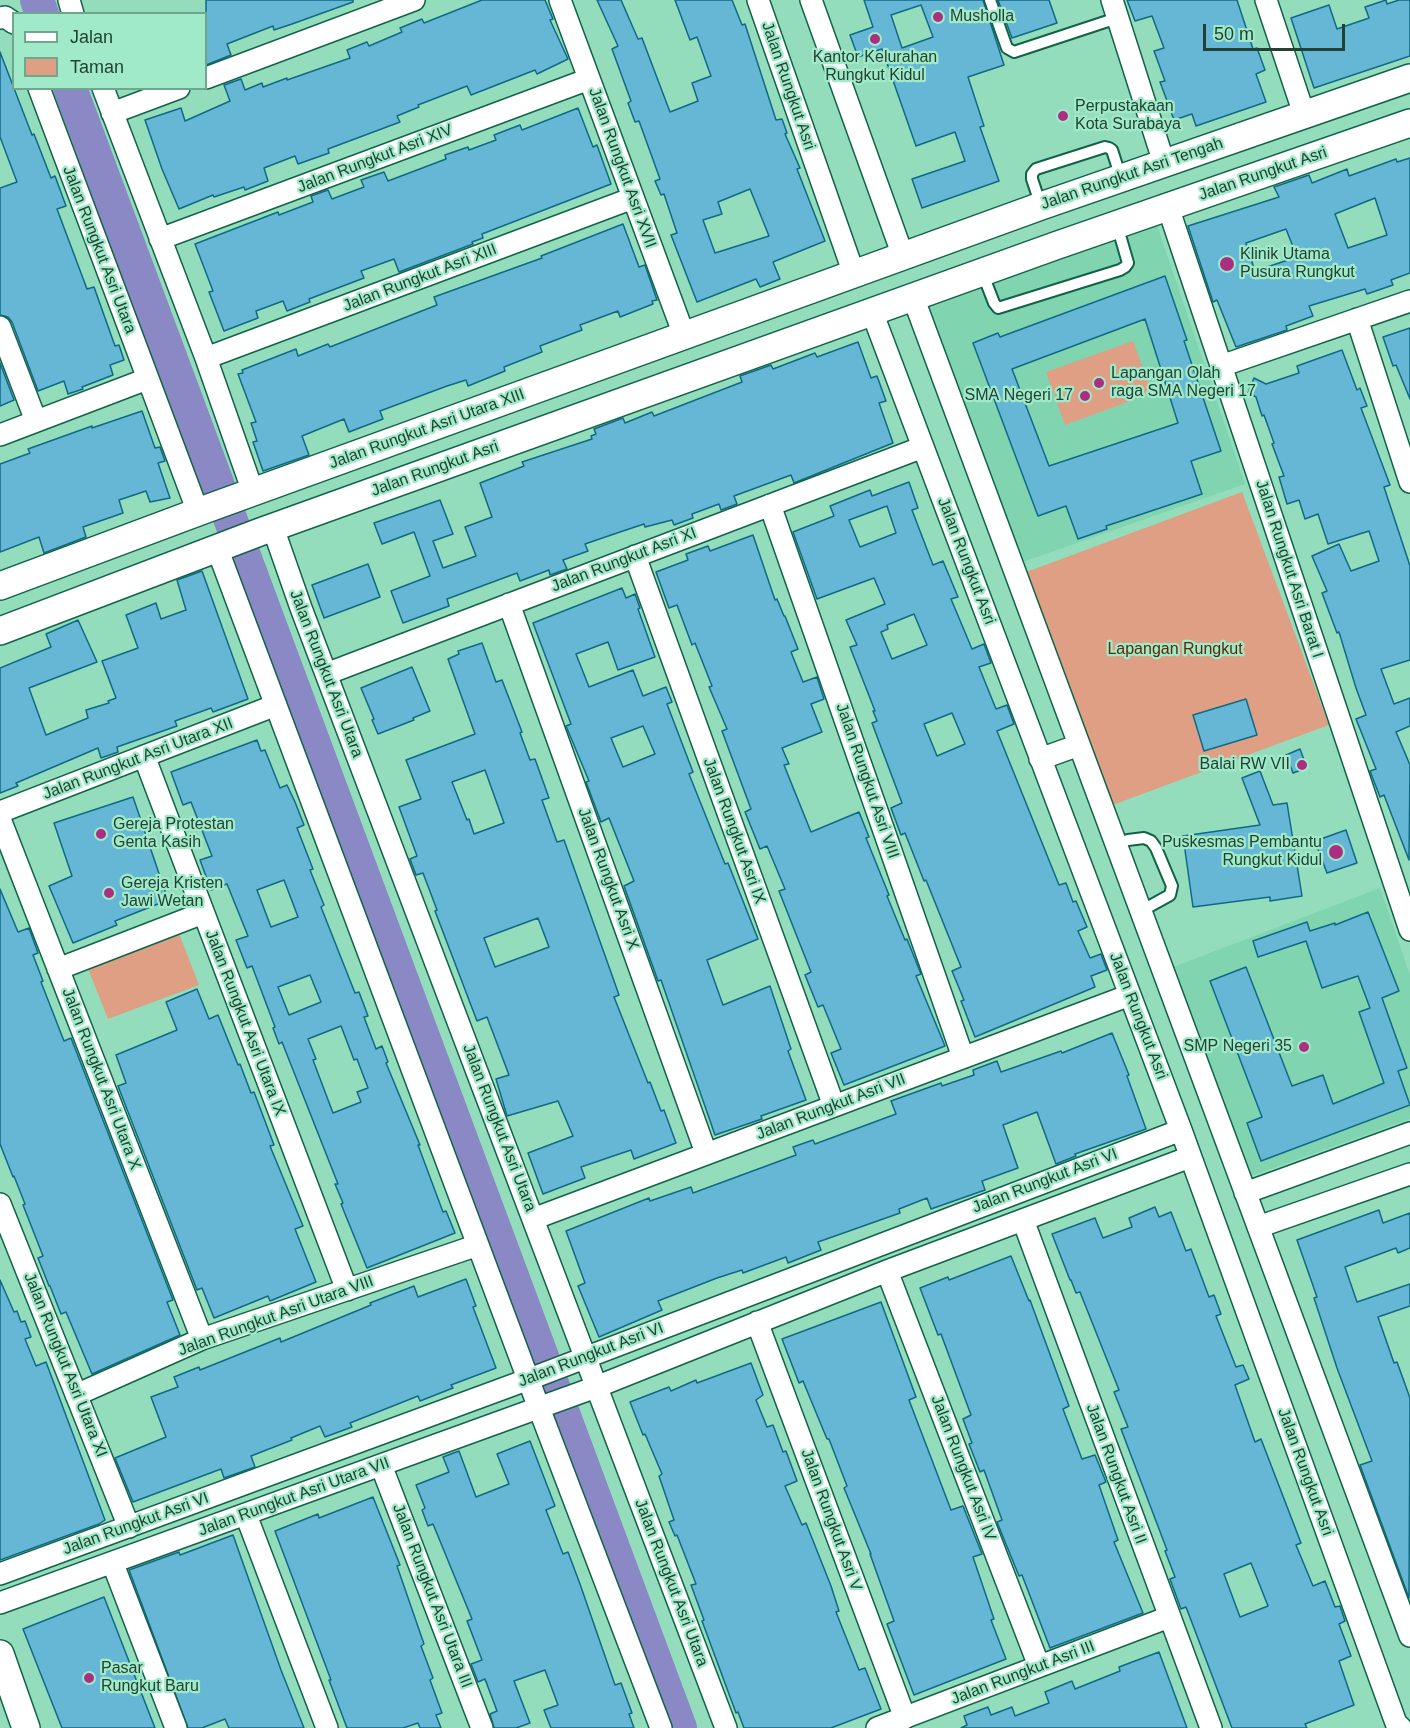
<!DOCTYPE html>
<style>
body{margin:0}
#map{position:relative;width:1410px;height:1728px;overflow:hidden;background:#93ddbc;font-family:Helvetica,sans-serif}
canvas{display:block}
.legend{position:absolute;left:12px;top:12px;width:195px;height:78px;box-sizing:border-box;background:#a0eac9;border:2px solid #6ea78d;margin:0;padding:8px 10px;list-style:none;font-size:18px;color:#234234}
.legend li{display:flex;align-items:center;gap:12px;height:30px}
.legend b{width:30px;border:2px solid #6ea78d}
.scale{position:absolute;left:1203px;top:24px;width:142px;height:27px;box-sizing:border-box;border:3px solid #234234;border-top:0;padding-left:8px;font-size:18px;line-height:21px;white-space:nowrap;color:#234234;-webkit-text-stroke:4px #a0eac9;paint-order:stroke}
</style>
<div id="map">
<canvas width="1410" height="1728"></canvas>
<ul class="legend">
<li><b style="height:8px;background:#fff"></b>Jalan</li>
<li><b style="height:16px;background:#de9f84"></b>Taman</li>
</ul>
<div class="scale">50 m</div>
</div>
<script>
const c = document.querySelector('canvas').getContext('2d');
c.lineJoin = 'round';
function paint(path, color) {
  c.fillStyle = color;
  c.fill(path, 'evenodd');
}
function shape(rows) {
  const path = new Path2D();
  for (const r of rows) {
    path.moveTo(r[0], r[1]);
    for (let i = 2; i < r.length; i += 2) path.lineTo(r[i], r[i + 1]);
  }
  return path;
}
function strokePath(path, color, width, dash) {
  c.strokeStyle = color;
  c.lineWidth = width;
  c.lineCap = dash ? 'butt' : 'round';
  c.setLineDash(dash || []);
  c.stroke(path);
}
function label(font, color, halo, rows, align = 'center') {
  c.font = font + ' Helvetica,sans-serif';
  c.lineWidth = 4.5;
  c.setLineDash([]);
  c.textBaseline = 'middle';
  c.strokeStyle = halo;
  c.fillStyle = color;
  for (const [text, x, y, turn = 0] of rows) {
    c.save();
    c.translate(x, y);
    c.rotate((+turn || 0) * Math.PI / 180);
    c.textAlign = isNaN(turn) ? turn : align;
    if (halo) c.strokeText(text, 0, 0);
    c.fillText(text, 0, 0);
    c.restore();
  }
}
paint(shape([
 [1156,222,1245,484,1017,564,924,307],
 [1380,888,1410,975,1410,1119,1248,1177,1168,969]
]), '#80d4b0');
paint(shape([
 [1133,341,1152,393,1065,425,1046,372],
 [1242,492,1329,725,1107,807,1021,574],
 [178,931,199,985,108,1019,87,966]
]), '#de9f84');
strokePath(shape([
 [37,0,42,14],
 [70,88,680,1728]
]), '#8a88c5', 34);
const building = shape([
 [206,0,353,0,353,2,292,24,274,30,273,26,227,44,231,55,206,65,206,0],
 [482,0,545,0,553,19,550,20,568,59,537,74,535,70,471,95,467,86,418,105,419,107,397,116,400,122,328,149,329,153,298,164,295,156,264,168,268,181,245,190,244,187,214,197,213,195,179,209,162,169,145,120,181,108,185,121,230,101,224,85,241,79,245,90,262,83,263,87,287,78,287,80,350,58,347,50,367,42,369,46,402,32,400,28,422,19,424,23,482,0],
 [597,0,621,0,638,39,642,38,670,112,698,101,692,83,711,76,697,37,690,40,675,0,732,0,742,25,745,24,776,120,782,119,787,133,785,134,800,168,797,169,825,241,773,262,780,279,760,287,756,279,697,302,671,235,677,233,664,194,661,195,655,181,660,179,639,121,635,122,628,103,631,101,612,49,618,46,597,0],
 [750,189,769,236,715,253,703,220,722,214,718,202,750,189],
 [864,0,983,0,1004,65,968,77,984,126,980,127,999,181,922,208,912,179,965,161,955,132,916,146,882,49,858,57,850,35,873,27,864,0],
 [921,5,933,37,902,48,891,15,921,5],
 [998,0,1049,0,1057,23,1012,38,998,0],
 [1127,0,1237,0,1253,49,1257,48,1265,70,1256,74,1266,102,1196,126,1192,114,1174,120,1160,82,1165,81,1154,51,1164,48,1152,16,1135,21,1127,0],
 [1386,0,1387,4,1399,0,1410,0,1410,56,1314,88,1291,18,1329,5,1337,29,1369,18,1365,7,1386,0],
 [0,52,32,135,34,134,51,178,55,176,66,206,57,209,87,289,94,287,115,346,119,345,124,360,110,365,113,375,82,387,83,389,68,394,64,381,38,391,12,322,8,317,0,315,0,188,17,182,0,137,0,52],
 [578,108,593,147,597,145,611,184,482,234,483,238,472,242,473,244,399,272,394,259,361,271,364,278,309,299,310,302,287,311,283,301,256,311,258,318,224,331,209,292,213,291,195,244,278,212,279,215,313,202,311,196,328,190,332,199,364,187,361,180,384,172,388,181,446,159,445,155,468,147,469,150,496,140,494,135,520,125,522,130,578,108],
 [1410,158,1410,273,1391,280,1393,285,1367,294,1365,289,1309,306,1313,316,1286,326,1287,330,1236,347,1217,300,1213,302,1188,226,1279,197,1274,187,1309,175,1312,183,1347,169,1349,176,1396,159,1397,162,1410,158],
 [1375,198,1387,235,1348,248,1335,214,1375,198],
 [1286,229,1297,257,1255,271,1246,243,1286,229],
 [623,224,639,267,645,265,657,300,652,301,653,304,620,317,618,311,580,325,582,330,540,346,542,352,504,367,505,371,468,386,466,380,447,386,380,411,383,419,349,432,344,419,302,436,309,455,263,471,253,442,257,441,251,423,256,422,238,374,243,373,242,370,296,349,298,356,328,344,330,347,437,305,434,297,542,258,541,256,623,224],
 [1165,276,1187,340,1184,341,1221,451,1191,461,1202,494,1106,526,1107,529,1078,539,1066,506,1038,516,973,343,998,333,1000,337,1165,276],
 [1145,319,1178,423,1049,466,1012,369,1145,319],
 [1410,328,1410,399,1396,365,1393,366,1383,337,1410,328],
 [858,342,871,378,877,376,886,401,879,403,893,443,794,483,791,475,734,496,737,504,721,510,719,504,692,514,693,518,674,525,672,520,645,527,644,524,617,533,585,544,588,551,563,560,567,569,550,575,549,570,520,581,517,573,447,599,449,606,403,623,391,591,430,576,414,532,382,544,374,523,440,500,453,534,433,541,443,568,476,556,465,527,492,517,480,483,524,466,522,462,592,439,591,436,596,434,594,429,623,418,625,423,652,412,654,416,742,382,740,376,771,365,773,369,815,353,817,357,858,342],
 [1342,350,1357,390,1360,388,1367,406,1361,408,1390,485,1384,487,1410,566,1410,660,1381,669,1394,704,1410,698,1410,726,1396,732,1410,765,1409,860,1384,795,1380,797,1370,771,1376,769,1356,719,1366,715,1356,688,1339,632,1337,633,1322,593,1327,591,1312,556,1339,544,1351,571,1379,561,1369,531,1328,544,1318,514,1305,519,1299,500,1287,504,1279,477,1284,476,1272,444,1274,443,1264,415,1262,416,1256,397,1248,393,1254,378,1266,384,1299,373,1297,366,1342,350],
 [0,363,14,400,0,406,0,363],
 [142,411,155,448,160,447,165,461,158,463,170,498,150,502,146,491,119,500,123,513,83,527,86,537,44,553,39,537,0,552,0,464,30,453,28,449,92,426,92,428,142,411],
 [909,482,918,508,912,510,933,565,943,561,958,597,951,599,972,649,984,644,991,663,979,667,996,709,1007,705,1014,724,997,731,1059,885,1066,883,1073,902,1076,901,1087,927,1078,931,1090,958,1101,954,1107,970,1091,976,1095,987,975,1037,961,1001,964,1000,952,971,961,967,926,880,924,881,905,833,901,835,891,808,902,803,872,723,877,721,873,711,875,711,850,647,857,645,846,620,885,604,874,578,817,599,793,532,834,516,830,506,870,490,872,496,909,482],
 [887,506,896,533,860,547,849,520,887,506],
 [914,614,927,645,892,659,881,632,888,629,887,625,914,614],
 [952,713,965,744,937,756,924,724,952,713],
 [753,535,775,600,777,599,784,616,785,616,798,649,791,652,803,682,817,677,824,699,811,704,822,732,782,748,789,764,784,765,811,832,859,812,869,837,866,838,889,895,887,896,905,940,907,939,921,974,916,976,945,1046,844,1085,831,1053,841,1049,823,1005,818,1007,805,975,811,972,779,891,785,889,767,846,760,849,745,812,751,809,722,731,727,729,709,687,712,686,695,643,692,645,677,605,669,608,656,572,688,560,686,554,708,546,710,551,753,535],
 [368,564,380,597,324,618,312,585,368,564],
 [202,571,248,699,213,712,211,708,175,721,177,726,117,747,118,752,101,758,98,748,16,783,18,786,0,793,0,668,51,647,46,634,78,620,97,662,29,688,46,735,88,718,86,710,109,703,108,701,116,698,102,661,138,648,126,615,156,603,161,619,186,610,177,580,202,571],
 [622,588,626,598,635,594,640,608,638,609,655,657,618,670,608,642,576,654,589,687,633,670,643,696,666,687,672,702,667,704,693,772,689,774,725,864,728,863,758,939,707,960,723,1005,770,986,791,1049,788,1051,806,1100,761,1116,762,1119,715,1135,661,980,658,981,624,886,634,881,609,818,601,822,586,782,589,781,566,726,571,724,533,623,622,588],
 [643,726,655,754,623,767,611,738,643,726],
 [482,643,496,682,502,680,522,732,520,733,530,760,535,759,549,798,542,800,557,842,564,840,619,995,614,997,648,1083,650,1082,661,1111,664,1110,676,1143,634,1159,631,1150,581,1167,585,1178,543,1194,528,1153,573,1136,558,1101,507,1116,496,1079,509,1075,487,1017,477,1021,435,911,437,910,423,873,416,875,410,859,417,856,399,807,421,799,406,760,475,734,448,659,459,654,458,651,482,643],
 [485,770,504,823,474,834,469,819,467,820,452,782,485,770],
 [538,918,549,947,495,967,484,938,538,918],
 [412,667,430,711,413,718,414,720,378,734,372,720,374,719,361,688,412,667],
 [1246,699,1257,735,1204,751,1193,715,1246,699],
 [257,740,261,751,265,750,280,788,287,785,295,802,304,825,297,828,313,869,310,870,324,905,321,907,355,993,359,992,368,1016,364,1017,376,1049,382,1046,388,1062,386,1063,420,1145,418,1145,443,1212,446,1211,455,1233,367,1268,341,1204,343,1203,335,1184,338,1184,282,1042,279,1044,273,1028,275,1027,252,966,247,968,236,940,248,936,227,884,211,890,200,860,212,856,191,802,183,805,171,772,257,740],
 [284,880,298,917,271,927,257,890,284,880],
 [310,975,321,1002,289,1015,278,987,310,975],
 [341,1026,354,1060,357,1059,368,1088,357,1092,361,1102,333,1113,313,1060,316,1059,308,1039,341,1026],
 [1300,749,1307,768,1293,773,1286,755,1300,749],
 [1260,771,1273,805,1287,803,1302,896,1270,901,1270,897,1193,907,1183,836,1260,825,1242,778,1260,771],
 [133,797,168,900,115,921,117,925,73,943,49,886,72,876,54,823,133,797],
 [1346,830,1357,863,1327,873,1315,841,1346,830],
 [0,889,18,932,29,928,38,953,33,955,43,981,41,982,64,1041,71,1038,173,1300,167,1302,180,1335,92,1374,66,1312,61,1314,50,1286,49,1286,38,1258,43,1256,23,1205,25,1204,14,1176,13,1177,0,1144,0,889],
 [1368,912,1399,991,1382,998,1407,1068,1398,1071,1410,1105,1261,1161,1247,1123,1262,1117,1210,981,1246,967,1292,1086,1323,1075,1333,1104,1384,1083,1359,1012,1370,1008,1358,976,1322,988,1306,941,1258,957,1253,941,1307,922,1310,931,1335,923,1335,925,1368,912],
 [197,989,209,1019,218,1015,238,1065,240,1064,251,1093,254,1092,274,1145,270,1146,303,1226,295,1229,316,1282,270,1301,268,1296,214,1318,202,1288,197,1290,118,1086,126,1083,116,1055,177,1030,166,1002,197,989],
 [1112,1033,1129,1075,1127,1076,1146,1129,1075,1154,1076,1156,1056,1164,1037,1112,1003,1125,1018,1168,982,1181,985,1190,931,1209,927,1198,899,1209,900,1213,818,1242,821,1250,788,1263,786,1257,743,1273,742,1270,717,1278,658,1301,662,1310,599,1337,578,1286,585,1283,566,1231,649,1198,650,1201,691,1187,693,1193,796,1155,793,1147,813,1140,815,1144,896,1114,891,1101,941,1083,942,1086,974,1075,973,1070,997,1061,1001,1072,1061,1051,1062,1053,1112,1033],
 [1155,1207,1159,1217,1171,1212,1186,1251,1191,1249,1209,1297,1214,1295,1221,1314,1216,1316,1236,1367,1243,1365,1249,1379,1235,1385,1255,1442,1261,1439,1301,1543,1296,1545,1313,1586,1325,1581,1335,1607,1340,1606,1345,1621,1339,1624,1351,1656,1339,1661,1354,1705,1305,1724,1307,1728,1232,1728,1186,1607,1181,1609,1170,1579,1175,1577,1165,1551,1167,1550,1121,1429,1128,1427,1114,1392,1119,1390,1080,1292,1076,1293,1071,1280,1070,1280,1052,1234,1095,1218,1103,1238,1132,1227,1129,1218,1155,1207],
 [1251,1563,1268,1606,1240,1617,1224,1574,1251,1563],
 [1379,1210,1383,1223,1410,1213,1410,1248,1398,1253,1396,1248,1345,1267,1357,1302,1410,1284,1410,1306,1378,1317,1394,1363,1397,1362,1410,1398,1409,1598,1360,1465,1372,1461,1337,1368,1314,1298,1317,1297,1297,1240,1379,1210],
 [1011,1256,1029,1301,1030,1300,1069,1406,1063,1409,1082,1459,1095,1455,1106,1482,1099,1485,1118,1540,1114,1542,1143,1613,1050,1648,1022,1575,1019,1576,997,1522,1002,1520,984,1470,980,1472,969,1444,972,1443,963,1419,971,1415,941,1334,938,1335,920,1288,948,1277,949,1280,1011,1256],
 [466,1279,476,1306,473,1307,496,1368,451,1385,453,1388,420,1401,418,1396,350,1423,352,1427,325,1437,320,1426,291,1438,292,1440,251,1456,255,1467,224,1478,221,1469,133,1502,115,1458,166,1437,151,1397,178,1387,174,1377,199,1367,200,1370,280,1338,281,1342,371,1305,370,1303,414,1286,418,1297,466,1279],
 [0,1280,14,1312,17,1311,21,1322,25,1321,31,1337,25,1339,36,1366,46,1362,105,1520,99,1524,0,1560,0,1280],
 [881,1302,916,1397,909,1400,951,1510,963,1506,982,1554,973,1557,994,1619,991,1620,1006,1659,914,1695,887,1624,894,1621,870,1554,871,1554,844,1488,847,1486,829,1439,827,1439,803,1381,799,1383,782,1339,881,1302],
 [751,1363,763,1395,756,1400,767,1427,773,1425,783,1452,786,1451,797,1481,785,1486,802,1525,806,1523,831,1586,839,1611,836,1612,859,1670,865,1668,881,1709,831,1728,744,1728,738,1712,736,1713,702,1621,704,1620,691,1585,696,1584,677,1535,675,1536,669,1522,674,1520,659,1476,662,1474,645,1434,643,1435,630,1402,669,1387,671,1391,696,1380,697,1383,751,1363],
 [530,1441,555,1506,546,1510,563,1554,568,1552,580,1584,615,1685,621,1683,632,1713,629,1714,634,1728,551,1728,544,1710,558,1705,545,1670,514,1681,530,1723,516,1728,494,1728,490,1714,497,1711,485,1679,478,1682,471,1664,482,1660,467,1621,472,1619,433,1524,428,1526,422,1510,425,1508,416,1485,449,1472,443,1457,459,1451,476,1497,509,1484,497,1454,530,1441],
 [373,1497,400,1565,397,1566,424,1644,421,1646,433,1678,430,1680,442,1713,436,1715,441,1728,420,1728,418,1723,403,1728,347,1728,329,1680,331,1680,275,1531,318,1514,319,1518,373,1497],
 [233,1535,281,1670,304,1728,229,1728,225,1719,202,1728,188,1728,135,1586,129,1570,179,1552,180,1555,233,1535],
 [104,1597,155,1728,62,1728,23,1629,104,1597],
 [1159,1652,1187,1728,961,1728,967,1725,964,1716,988,1707,991,1715,1012,1707,1015,1716,1049,1703,1045,1692,1072,1681,1075,1689,1120,1671,1119,1667,1159,1652]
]);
paint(building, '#66b6d5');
strokePath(building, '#106a85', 1.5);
const service = shape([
 [990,0,1007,48,1014,52,1117,18],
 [1041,206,1032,179,1032,174,1036,169,1105,147,1109,148,1112,150,1121,178],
 [982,272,994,303,998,308,1120,270,1125,267,1128,263,1117,225],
 [1115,844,1128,840,1144,838,1151,841,1156,848,1172,886,1170,895,1141,911]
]);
const minor = shape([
 [69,0,73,14],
 [560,0,684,335],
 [758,0,854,274],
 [811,0,903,256],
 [1112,0,1164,163],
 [1266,0,1304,114],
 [0,18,5,17,14,23],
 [206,78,414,0],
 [39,88,198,512],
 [103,88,206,358,253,492],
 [112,113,179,88],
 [1168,207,1410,930],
 [160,239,589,79],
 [913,297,1410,1636],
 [872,312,1181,1130,1396,1723,1401,1728],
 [1357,319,1410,482],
 [0,327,36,421],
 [206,358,633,198],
 [1221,366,1410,301],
 [0,435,147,379],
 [770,505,963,1057],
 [273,528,301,608,726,1728],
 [217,548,539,1408,661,1728],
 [635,556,834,1106],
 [509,604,706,1153],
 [326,674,923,447],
 [144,756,347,1290],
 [1040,759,1079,745],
 [0,812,276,705],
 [0,819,202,1339],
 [58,969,203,913],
 [1245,1193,1410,1133],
 [0,1204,129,1527],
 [533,1219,1130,995],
 [1023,1220,1211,1728],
 [1258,1227,1410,1174],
 [887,1271,1039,1666],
 [757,1322,905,1718],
 [76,1395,202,1339,478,1245],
 [381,1465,482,1728],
 [246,1515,327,1728],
 [113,1564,176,1728],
 [0,1574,540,1375,1181,1130],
 [0,1603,596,1387,887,1271,1190,1157],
 [877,1728,1169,1617]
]);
const tertiary = shape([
 [0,586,206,509,1041,206,1410,78],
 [0,631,260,532,1055,246,1410,123],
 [0,1654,26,1728]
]);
strokePath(service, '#116348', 14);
strokePath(minor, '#116348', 24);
strokePath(tertiary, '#116348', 30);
strokePath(service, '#fff', 10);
strokePath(minor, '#fff', 21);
strokePath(tertiary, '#fff', 27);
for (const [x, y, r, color] of [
 [938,17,6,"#ab2f81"],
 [875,39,6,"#ab2f81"],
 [1063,116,6,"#ab2f81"],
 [1227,264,8,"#ab2f81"],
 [1099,383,6,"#ab2f81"],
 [1085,396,6,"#ab2f81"],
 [1302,765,6,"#ab2f81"],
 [101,834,6,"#ab2f81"],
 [1336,852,8,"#ab2f81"],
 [109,893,6,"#ab2f81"],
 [1304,1047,6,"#ab2f81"],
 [89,1678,6,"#ab2f81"]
]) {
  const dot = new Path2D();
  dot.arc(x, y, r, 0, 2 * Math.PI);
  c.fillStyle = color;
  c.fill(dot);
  strokePath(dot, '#a0eac9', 2);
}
label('16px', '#234234', '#a0eac9', [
 ["Musholla",950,17],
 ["Kantor Kelurahan",875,58,"center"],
 ["Rungkut Kidul",875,76,"center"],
 ["Perpustakaan",1075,107],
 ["Kota Surabaya",1075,125],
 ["Klinik Utama",1240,255],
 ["Pusura Rungkut",1240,273],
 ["Lapangan Olah",1111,374],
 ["raga SMA Negeri 17",1111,392],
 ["SMA Negeri 17",1073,396,"right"],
 ["Balai RW VII",1290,765,"right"],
 ["Gereja Protestan",113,825],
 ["Genta Kasih",113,843],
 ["Puskesmas Pembantu",1322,843,"right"],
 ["Rungkut Kidul",1322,861,"right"],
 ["Gereja Kristen",121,884],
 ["Jawi Wetan",121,902],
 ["SMP Negeri 35",1292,1047,"right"],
 ["Pasar",101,1669],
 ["Rungkut Baru",101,1687]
], 'left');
label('16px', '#234234', '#a0eac9', [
 ["Jalan Rungkut Asri",788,86,71],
 ["Jalan Rungkut Asri XIV",375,159,-21],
 ["Jalan Rungkut Asri XVII",622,168,70],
 ["Jalan Rungkut Asri Tengah",1132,174,-19],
 ["Jalan Rungkut Asri",1263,174,-19],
 ["Jalan Rungkut Asri Utara",99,250,69],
 ["Jalan Rungkut Asri XIII",420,278,-21],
 ["Jalan Rungkut Asri Utara XIII",427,429,-20],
 ["Jalan Rungkut Asri",435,469,-20],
 ["Jalan Rungkut Asri XI",624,560,-21],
 ["Jalan Rungkut Asri",966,561,69],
 ["Jalan Rungkut Asri Barat I",1289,569,72],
 ["Jalan Rungkut Asri Utara",326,674,69],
 ["Jalan Rungkut Asri Utara XII",138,759,-21],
 ["Jalan Rungkut Asri VIII",867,781,71],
 ["Jalan Rungkut Asri IX",734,831,70],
 ["Jalan Rungkut Asri X",608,879,70],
 ["Jalan Rungkut Asri",1138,1016,69],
 ["Jalan Rungkut Asri Utara IX",245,1023,69],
 ["Jalan Rungkut Asri Utara X",101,1079,69],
 ["Jalan Rungkut Asri VII",831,1107,-21],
 ["Jalan Rungkut Asri Utara",499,1128,69],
 ["Jalan Rungkut Asri VI",1045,1181,-21],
 ["Jalan Rungkut Asri Utara VIII",276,1316,-20],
 ["Jalan Rungkut Asri VI",591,1355,-21],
 ["Jalan Rungkut Asri Utara XI",65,1365,68],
 ["Jalan Rungkut Asri IV",963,1468,69],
 ["Jalan Rungkut Asri",1305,1472,70],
 ["Jalan Rungkut Asri II",1116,1474,70],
 ["Jalan Rungkut Asri Utara VII",294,1497,-20],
 ["Jalan Rungkut Asri V",831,1520,70],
 ["Jalan Rungkut Asri VI",136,1524,-20],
 ["Jalan Rungkut Asri Utara",671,1583,69],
 ["Jalan Rungkut Asri Utara III",432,1596,69],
 ["Jalan Rungkut Asri III",1023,1673,-21]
]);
label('16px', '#622604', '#a0eac9', [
 ["Lapangan Rungkut",1175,650]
]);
</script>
